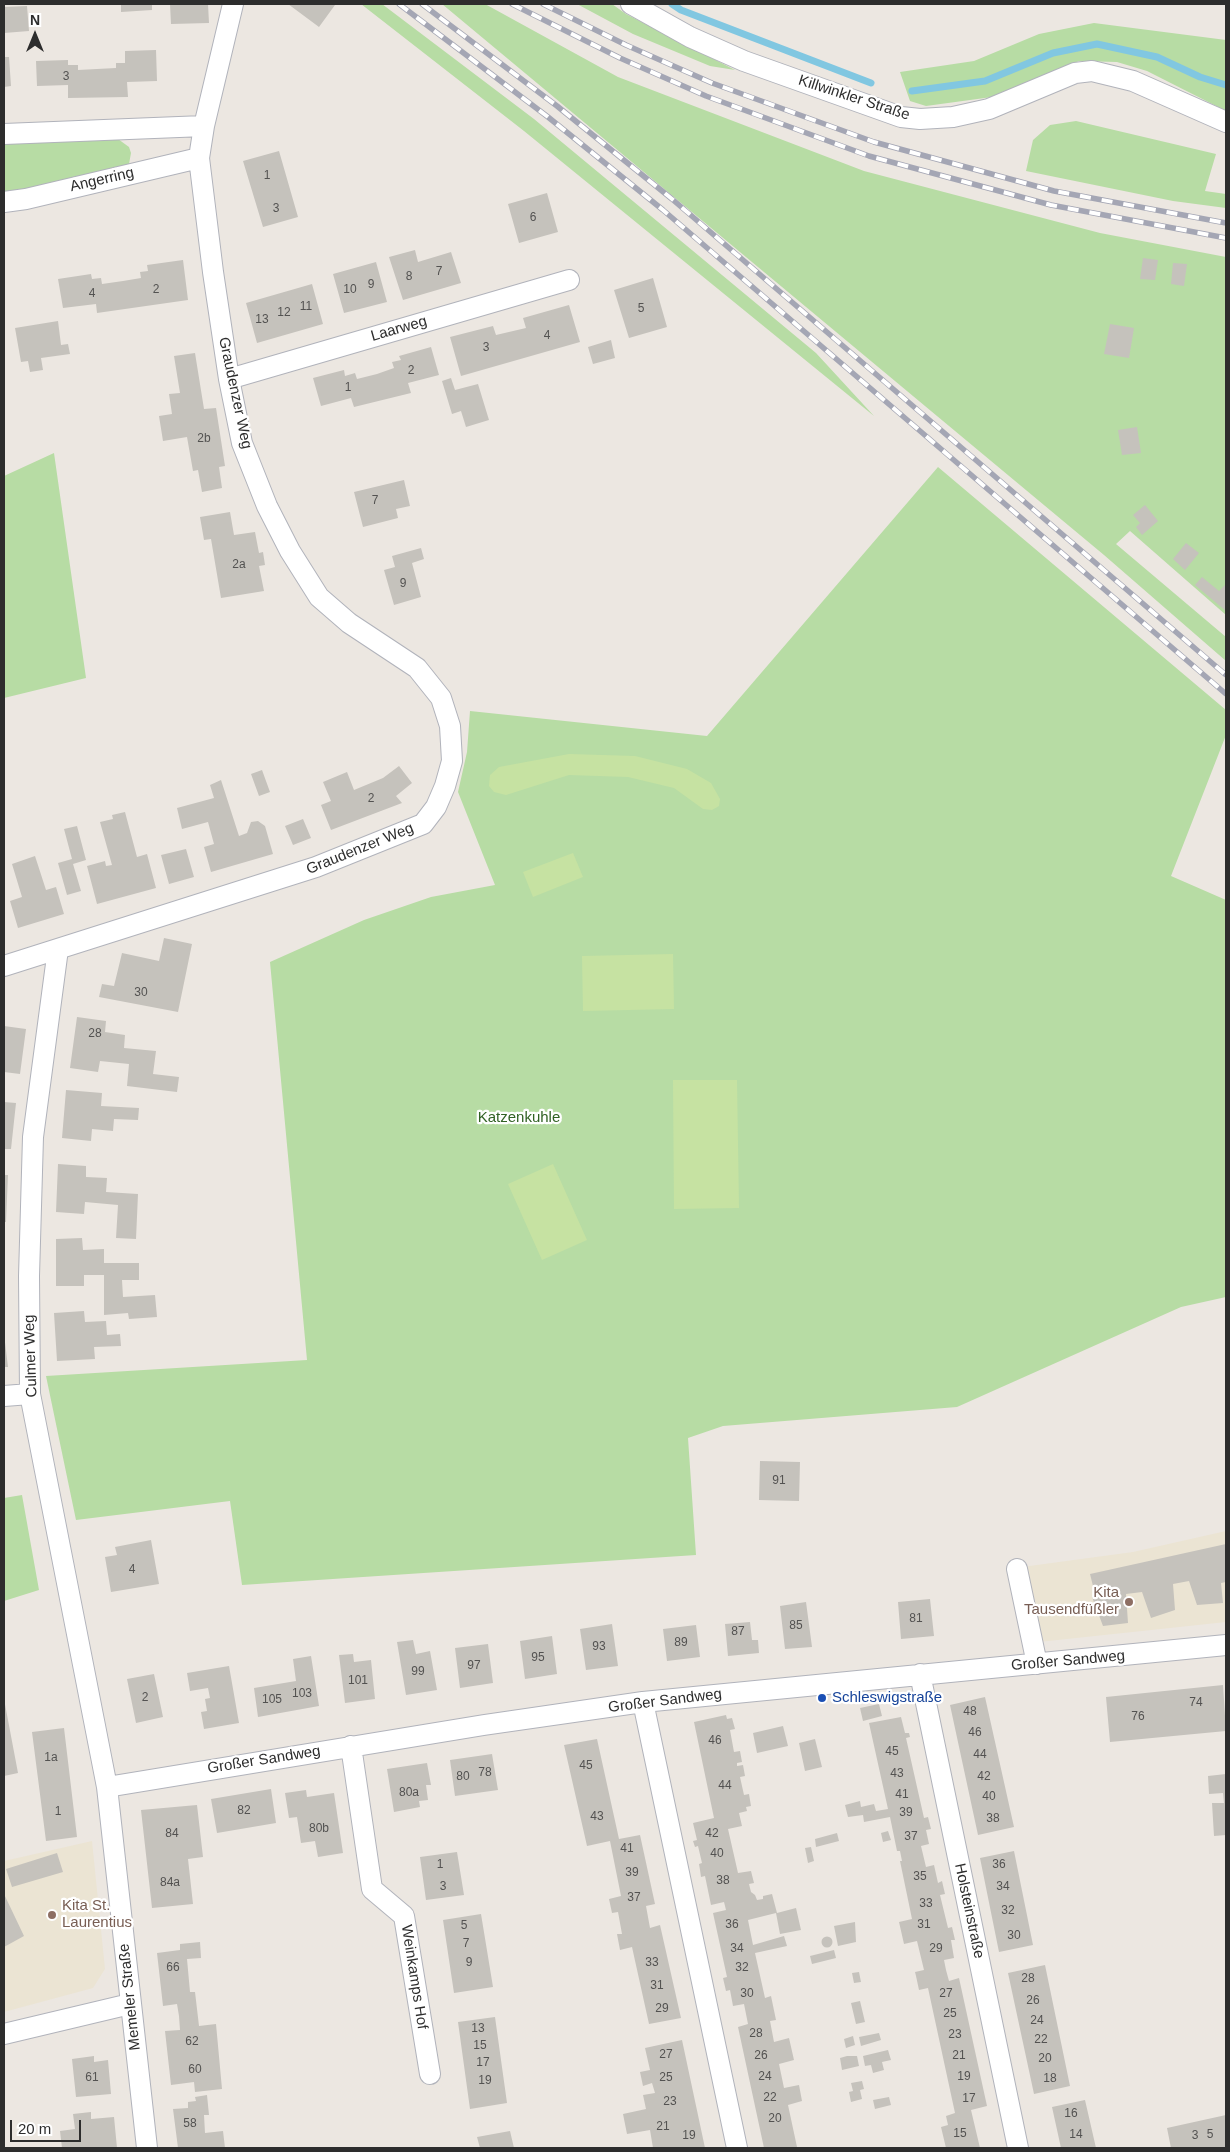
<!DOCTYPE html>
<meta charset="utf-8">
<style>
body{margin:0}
#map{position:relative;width:1230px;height:2152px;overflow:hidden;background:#ece7e1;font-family:Helvetica,sans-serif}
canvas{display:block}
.frame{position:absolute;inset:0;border:5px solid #2d2d2d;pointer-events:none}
.north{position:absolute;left:10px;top:10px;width:50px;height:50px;-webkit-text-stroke:4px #fff;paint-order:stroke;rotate:0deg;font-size:14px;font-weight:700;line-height:20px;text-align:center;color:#2d2d2d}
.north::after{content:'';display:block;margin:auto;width:18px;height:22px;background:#2d2d2d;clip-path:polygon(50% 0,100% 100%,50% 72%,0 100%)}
.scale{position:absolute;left:10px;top:2120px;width:71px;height:22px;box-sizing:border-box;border:2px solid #2d2d2d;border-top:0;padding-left:6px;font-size:15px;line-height:18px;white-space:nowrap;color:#2d2d2d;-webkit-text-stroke:4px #fff;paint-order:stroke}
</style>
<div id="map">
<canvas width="1230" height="2152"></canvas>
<div class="frame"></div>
<div class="north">N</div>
<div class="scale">20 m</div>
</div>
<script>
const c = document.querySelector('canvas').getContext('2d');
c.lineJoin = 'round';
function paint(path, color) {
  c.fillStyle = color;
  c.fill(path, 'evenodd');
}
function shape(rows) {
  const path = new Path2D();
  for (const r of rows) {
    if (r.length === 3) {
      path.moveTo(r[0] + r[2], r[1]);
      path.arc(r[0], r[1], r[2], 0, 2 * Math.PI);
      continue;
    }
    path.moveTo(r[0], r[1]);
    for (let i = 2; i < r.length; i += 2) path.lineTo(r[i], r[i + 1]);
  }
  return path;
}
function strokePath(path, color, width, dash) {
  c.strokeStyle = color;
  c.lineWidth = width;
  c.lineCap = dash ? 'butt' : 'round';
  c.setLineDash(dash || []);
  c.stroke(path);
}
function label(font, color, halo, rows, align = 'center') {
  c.font = font + ' Helvetica,sans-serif';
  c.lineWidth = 4.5;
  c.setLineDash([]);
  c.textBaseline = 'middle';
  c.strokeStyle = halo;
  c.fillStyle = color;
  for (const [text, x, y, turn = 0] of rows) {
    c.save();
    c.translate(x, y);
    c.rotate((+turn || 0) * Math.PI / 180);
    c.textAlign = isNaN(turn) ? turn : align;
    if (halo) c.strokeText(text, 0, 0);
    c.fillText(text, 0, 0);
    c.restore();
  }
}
paint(shape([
 [1226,1531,1226,1622,1039,1642,1022,1567,1133,1552],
 [92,1841,105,1969,93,1988,4,2012,4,1861]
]), '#ebe4d3');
paint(shape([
 [361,4,382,4,534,119,816,353,874,416,524,131],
 [442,4,485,4,618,77,864,171,1100,233,1226,257,1226,615,1130,531,1116,544,1226,637,1226,661,1104,555],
 [577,4,612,4,626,14,735,70,710,66,633,34],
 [1094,23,1226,40,1226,111,1147,71,1117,62,1079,61,992,97,926,106,910,101,900,72,974,61,1039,34],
 [1076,121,1216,154,1205,191,1226,194,1226,208,1173,201,1026,171,1033,140,1050,125],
 [118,139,129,147,131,153,129,164,125,168,42,189,4,193,4,141],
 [54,453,86,678,4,698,4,476],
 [938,467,1226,710,1226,735,1171,876,1226,900,1226,1297,1181,1307,957,1407,723,1426,688,1438,696,1555,242,1585,230,1501,76,1520,46,1376,307,1360,270,962,364,920,431,897,495,885,458,792,467,752,470,711,707,736],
 [22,1495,39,1590,4,1601,4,1498]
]), '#b7dca4');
paint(shape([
 [569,754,635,756,687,769,711,783,720,799,719,806,712,810,703,809,674,788,628,777,569,775,506,795,494,792,489,786,490,775,499,767],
 [573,853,583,877,533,897,523,872],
 [673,954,674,1009,583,1011,582,956],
 [673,1080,737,1080,739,1208,674,1209],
 [553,1164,587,1240,542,1260,508,1184]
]), '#c6e2a2');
strokePath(shape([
 [672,4,681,10,871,83],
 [912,91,985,81,1053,53,1097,44,1157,57,1200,77,1226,85]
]), '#81c7e1', 7);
paint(shape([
 [121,4,152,4,152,10,121,12],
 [170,4,208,4,209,23,171,24],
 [288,4,334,4,335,5,319,27],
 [27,6,29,31,4,33,4,7],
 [156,50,157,81,127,82,128,97,68,98,68,85,37,86,36,61,68,60,68,65,78,65,78,70,116,68,116,63,125,63,125,51],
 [4,57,9,57,11,86,4,87],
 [279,151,298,217,263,227,243,161],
 [547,193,558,232,519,243,508,204],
 [415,250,418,262,451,252,461,283,403,300,389,257],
 [1143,258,1158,260,1155,280,1140,279],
 [183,260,188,300,97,313,96,304,63,308,58,279,91,274,92,279,101,278,102,284,123,281,141,278,140,272,148,271,147,265],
 [376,262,387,302,344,313,333,274],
 [1173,263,1187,264,1184,286,1171,284],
 [653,278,667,327,629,338,614,290],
 [312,284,323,324,257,343,246,303],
 [569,305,580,342,461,376,450,337,493,326,496,335,526,328,523,318],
 [58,321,61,345,68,344,70,354,41,358,43,370,30,372,28,361,21,362,15,328],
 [1110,324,1134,328,1129,358,1104,354],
 [611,340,615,358,593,364,588,347],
 [431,347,439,375,408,383,411,393,354,407,351,398,321,406,313,378,344,370,345,376,355,373,357,379,377,374,394,368,392,362,401,360,399,356],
 [195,353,204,409,216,408,225,466,219,467,222,488,202,492,198,470,193,471,187,437,163,441,159,416,172,414,169,394,180,393,174,356],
 [451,378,455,390,478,384,489,420,466,427,461,411,452,414,442,381],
 [1137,427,1141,453,1122,455,1118,430],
 [404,480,410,506,396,509,398,518,363,527,354,492],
 [1145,505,1158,521,1142,535,1136,527,1140,523,1133,515],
 [230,512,234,535,255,532,259,553,263,552,265,565,259,566,264,591,221,598,211,539,204,540,200,517],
 [1186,543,1199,553,1185,570,1173,559],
 [421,548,424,559,412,563,421,597,394,605,384,570,395,567,392,556],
 [1202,577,1219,591,1226,584,1226,611,1195,585],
 [399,766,412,783,396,796,402,803,331,830,321,805,331,801,323,782,347,772,354,790,383,778],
 [262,770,270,792,259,796,251,774],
 [221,780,239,836,247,833,251,822,258,821,265,826,273,854,211,872,204,847,214,844,208,822,182,829,177,808,214,798,210,785],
 [125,812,137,857,147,854,156,888,97,904,87,866,105,861,106,866,112,865,100,822,113,819,112,815],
 [303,819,311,838,293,845,285,826],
 [77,826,86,860,73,864,81,891,67,895,58,863,72,859,64,829],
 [186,849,194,877,169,884,161,855],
 [35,856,46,890,56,887,64,914,18,928,10,901,22,897,12,864],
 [164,938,192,944,178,1012,99,997,102,984,114,986,122,953,159,961],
 [77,1017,106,1021,105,1032,125,1035,124,1048,156,1051,153,1074,179,1077,177,1092,127,1086,129,1064,100,1061,98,1072,70,1068],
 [4,1026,26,1029,20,1074,4,1072],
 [66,1090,102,1093,101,1106,139,1108,138,1120,114,1119,113,1131,92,1129,91,1141,62,1138],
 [4,1102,16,1103,11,1149,4,1149],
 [58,1164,86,1166,86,1177,107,1178,106,1192,138,1194,136,1239,116,1238,118,1205,85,1202,84,1214,56,1212],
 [4,1175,8,1175,6,1222,4,1222],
 [82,1238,83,1250,104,1249,104,1263,139,1263,139,1280,122,1280,123,1297,155,1295,157,1317,129,1319,128,1313,104,1315,104,1275,84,1275,84,1286,56,1286,56,1239],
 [84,1311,85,1322,106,1321,107,1335,120,1334,121,1346,94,1347,95,1359,57,1361,54,1313],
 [4,1334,8,1367,4,1367],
 [760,1461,800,1462,799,1501,759,1500],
 [151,1540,159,1584,111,1592,105,1557,117,1555,115,1547],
 [1226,1544,1226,1582,1221,1583,1223,1603,1197,1605,1189,1581,1173,1584,1175,1610,1151,1618,1142,1592,1126,1594,1128,1623,1103,1626,1092,1597,1107,1592,1106,1587,1094,1590,1090,1574],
 [930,1599,934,1636,901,1639,898,1602],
 [806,1602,812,1647,785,1649,780,1606],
 [750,1622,752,1640,758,1640,759,1653,728,1656,725,1624],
 [612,1624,618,1666,586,1670,580,1629],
 [696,1625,700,1657,667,1661,663,1629],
 [552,1636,557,1674,525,1679,520,1641],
 [413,1640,416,1654,430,1651,437,1690,406,1695,397,1642],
 [488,1644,493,1683,460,1688,455,1648],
 [353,1654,354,1662,371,1660,375,1699,345,1703,339,1655],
 [311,1656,319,1706,258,1717,254,1688,296,1681,293,1659],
 [229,1666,239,1723,204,1729,201,1712,207,1711,205,1699,210,1698,208,1688,190,1691,187,1673],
 [154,1674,163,1717,136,1723,127,1679],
 [1223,1685,1226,1731,1110,1742,1106,1697],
 [985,1697,1014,1827,978,1835,950,1705],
 [4,1699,18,1773,4,1776],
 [879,1704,882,1716,863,1721,860,1708],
 [726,1715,727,1719,732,1718,735,1729,730,1730,734,1752,740,1751,742,1762,737,1763,737,1766,743,1765,745,1776,740,1777,744,1795,749,1794,751,1806,746,1807,747,1811,739,1813,742,1826,728,1829,738,1873,751,1871,754,1883,749,1884,751,1892,755,1895,757,1900,763,1899,763,1896,772,1894,777,1913,796,1908,801,1930,780,1934,776,1913,748,1920,753,1945,784,1936,787,1946,755,1953,765,1998,771,1996,776,2020,770,2021,774,2042,789,2038,794,2060,779,2064,784,2088,799,2085,802,2101,788,2105,797,2147,794,2148,764,2148,738,2027,748,2024,744,2004,733,2006,730,1990,726,1991,723,1978,727,1977,713,1913,726,1910,724,1902,711,1905,705,1876,701,1877,700,1870,699,1864,702,1863,698,1846,695,1847,693,1841,697,1840,693,1823,714,1818,694,1722],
 [901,1717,905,1733,909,1733,910,1737,906,1738,924,1818,928,1817,931,1829,926,1830,929,1844,921,1846,926,1867,934,1865,938,1883,942,1881,945,1894,940,1895,948,1928,952,1927,955,1940,951,1940,954,1958,944,1960,946,1970,949,1981,959,1978,987,2106,971,2110,980,2148,946,2148,941,2127,948,2125,946,2116,955,2113,928,1988,919,1990,916,1976,915,1972,924,1970,917,1941,904,1944,899,1922,912,1919,900,1861,902,1861,900,1851,897,1851,890,1817,864,1822,863,1815,848,1817,845,1805,860,1801,861,1807,874,1804,876,1811,888,1809,869,1723],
 [783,1726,788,1746,757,1753,753,1733],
 [64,1728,77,1837,46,1841,32,1732],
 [597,1739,619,1839,640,1835,655,1904,646,1906,650,1928,660,1925,681,2018,649,2024,632,1947,620,1950,617,1934,622,1934,618,1912,612,1913,609,1899,621,1896,610,1841,587,1846,564,1745],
 [815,1739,822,1767,805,1771,799,1743],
 [492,1754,498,1790,455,1796,450,1760],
 [427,1763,431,1785,426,1785,428,1800,419,1801,420,1807,394,1812,387,1769],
 [1226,1774,1226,1835,1214,1836,1212,1803,1224,1803,1223,1793,1209,1794,1208,1776],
 [271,1789,276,1823,217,1833,211,1799],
 [306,1790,307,1797,334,1793,343,1853,318,1857,315,1841,301,1843,297,1817,289,1818,285,1793],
 [197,1805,203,1857,188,1859,193,1904,152,1908,141,1810],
 [888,1831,891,1840,883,1842,881,1833],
 [837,1833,839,1841,816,1847,815,1839],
 [811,1847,814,1861,808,1863,805,1848],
 [1014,1851,1033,1945,999,1952,980,1858],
 [457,1852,464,1895,426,1900,420,1857],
 [57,1853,63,1872,12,1887,6,1869],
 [4,1894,24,1936,4,1947],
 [481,1914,493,1987,454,1993,443,1920],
 [855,1922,856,1942,838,1946,834,1926],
 [827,1942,5.5],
 [200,1942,201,1958,187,1959,190,1992,195,1992,199,2026,216,2024,222,2089,195,2092,194,2082,171,2085,165,2031,180,2030,179,2016,177,2004,163,2006,157,1953,180,1950,180,1944],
 [834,1950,836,1958,812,1964,810,1956],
 [1045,1965,1070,2086,1034,2094,1008,1973],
 [859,1972,861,1982,854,1983,852,1973],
 [860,2001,865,2022,856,2024,851,2003],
 [495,2017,507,2103,470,2109,458,2022],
 [879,2033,881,2040,861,2046,859,2037],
 [853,2036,855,2045,846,2048,844,2039],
 [682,2040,705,2148,653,2148,650,2130,627,2134,623,2114,646,2109,643,2095,655,2093,652,2083,643,2086,640,2072,650,2070,645,2048],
 [888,2050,891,2060,882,2062,884,2070,873,2073,871,2065,865,2066,863,2056],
 [94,2056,94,2062,108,2060,111,2094,76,2097,72,2059],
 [847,2056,857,2056,859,2066,842,2070,840,2058],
 [862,2081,864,2089,860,2090,862,2099,851,2102,849,2092,853,2091,851,2083],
 [207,2095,209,2115,204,2115,205,2133,223,2131,225,2148,178,2148,173,2109,188,2108,188,2102,196,2101,195,2097],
 [889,2097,891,2105,875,2109,873,2100],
 [1085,2100,1096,2148,1061,2148,1052,2107],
 [91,2112,91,2119,114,2117,117,2148,62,2148,60,2131,75,2129,73,2114],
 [1226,2115,1226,2148,1171,2148,1167,2128],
 [510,2131,514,2148,480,2148,477,2137]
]), '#c5c2bc');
const minor = shape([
 [631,4,690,37,744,61,901,117,920,119,953,117,989,109,1075,73,1092,71,1133,81,1226,122],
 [4,134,204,126],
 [4,202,26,199,199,158],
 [229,379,569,280],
 [58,949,33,1137,29,1276,30,1394,107,1787,147,2148],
 [4,966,316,867,423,824,436,807,445,786,452,761,450,726,441,698,417,668,349,623,319,597,290,551,267,506,242,443,229,379,213,272,199,158,204,126,233,4],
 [4,1396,30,1394],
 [1017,1569,1037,1664],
 [920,1674,1018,2148],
 [643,1702,737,2148],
 [351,1746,372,1889,404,1916,430,2074],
 [107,1787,484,1725,643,1702,1226,1645],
 [4,2034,130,2004]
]);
strokePath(minor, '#b1b3bb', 22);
strokePath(minor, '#fff', 20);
const rail = shape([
 [399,4,548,117,663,210,1226,694],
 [422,4,557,106,672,199,1226,675],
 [512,4,620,58,706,96,869,156,1051,205,1226,238],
 [543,4,626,45,712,83,874,142,1054,191,1226,223]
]);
strokePath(rail, '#a4a6b4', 5.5);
strokePath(rail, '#fff', 4, [11]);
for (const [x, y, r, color] of [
 [1129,1602,5,"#8d6e63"],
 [822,1698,5,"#1a4fb4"],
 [52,1915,5,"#8d6e63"]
]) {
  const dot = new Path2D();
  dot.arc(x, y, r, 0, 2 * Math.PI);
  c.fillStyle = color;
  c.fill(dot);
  strokePath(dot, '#fff', 2);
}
label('12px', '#535251', null, [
 ["3",66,77],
 ["1",267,176],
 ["3",276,209],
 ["6",533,218],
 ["7",439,272],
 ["8",409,277],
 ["9",371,285],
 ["2",156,290],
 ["10",350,290],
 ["4",92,294],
 ["11",306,307],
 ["5",641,309],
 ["12",284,313],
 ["13",262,320],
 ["4",547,336],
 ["3",486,348],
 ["2",411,371],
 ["1",348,388],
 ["2b",204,439],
 ["7",375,501],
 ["2a",239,565],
 ["9",403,584],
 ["2",371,799],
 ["30",141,993],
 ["28",95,1034],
 ["91",779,1481],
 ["4",132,1570],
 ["81",916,1619],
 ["85",796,1626],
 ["87",738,1632],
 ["89",681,1643],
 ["93",599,1647],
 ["95",538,1658],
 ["97",474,1666],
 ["99",418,1672],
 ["101",358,1681],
 ["103",302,1694],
 ["2",145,1698],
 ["105",272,1700],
 ["74",1196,1703],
 ["48",970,1712],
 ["76",1138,1717],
 ["46",975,1733],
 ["46",715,1741],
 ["45",892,1752],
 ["44",980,1755],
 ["1a",51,1758],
 ["45",586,1766],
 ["78",485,1773],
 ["43",897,1774],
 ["80",463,1777],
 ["42",984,1777],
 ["44",725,1786],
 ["80a",409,1793],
 ["41",902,1795],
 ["40",989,1797],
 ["82",244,1811],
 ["1",58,1812],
 ["39",906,1813],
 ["43",597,1817],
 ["38",993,1819],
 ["80b",319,1829],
 ["84",172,1834],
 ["42",712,1834],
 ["37",911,1837],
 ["41",627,1849],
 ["40",717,1854],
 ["1",440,1865],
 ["36",999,1865],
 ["39",632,1873],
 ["35",920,1877],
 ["38",723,1881],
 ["84a",170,1883],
 ["3",443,1887],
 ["34",1003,1887],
 ["37",634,1898],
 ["33",926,1904],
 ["32",1008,1911],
 ["36",732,1925],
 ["31",924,1925],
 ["5",464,1926],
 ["30",1014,1936],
 ["7",466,1944],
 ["34",737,1949],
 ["29",936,1949],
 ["9",469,1963],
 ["33",652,1963],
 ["66",173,1968],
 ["32",742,1968],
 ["28",1028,1979],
 ["31",657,1986],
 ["30",747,1994],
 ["27",946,1994],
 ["26",1033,2001],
 ["29",662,2009],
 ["25",950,2014],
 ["24",1037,2021],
 ["13",478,2029],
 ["28",756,2034],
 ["23",955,2035],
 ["22",1041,2040],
 ["62",192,2042],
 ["15",480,2046],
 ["27",666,2055],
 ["26",761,2056],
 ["21",959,2056],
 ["20",1045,2059],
 ["17",483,2063],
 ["60",195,2070],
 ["24",765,2077],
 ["19",964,2077],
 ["61",92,2078],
 ["25",666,2078],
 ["18",1050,2079],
 ["19",485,2081],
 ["22",770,2098],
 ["17",969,2099],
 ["23",670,2102],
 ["16",1071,2114],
 ["20",775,2119],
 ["58",190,2124],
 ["21",663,2127],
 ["15",960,2134],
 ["14",1076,2135],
 ["5",1210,2135],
 ["19",689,2136],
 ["3",1195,2136]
]);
label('15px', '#2d2d2d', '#fff', [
 ["Killwinkler Straße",854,98,18],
 ["Angerring",102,180,-13],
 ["Laarweg",399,329,-16],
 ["Graudenzer Weg",235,393,78],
 ["Graudenzer Weg",360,849,-22],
 ["Culmer Weg",31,1356,-92],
 ["Großer Sandweg",1068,1661,-5],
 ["Großer Sandweg",665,1701,-7],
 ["Großer Sandweg",264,1760,-9],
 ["Holsteinstraße",969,1911,78],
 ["Weinkamps Hof",414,1977,81],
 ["Memeler Straße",130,1997,-96]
]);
label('15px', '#316224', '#fff', [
 ["Katzenkuhle",519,1118]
]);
label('15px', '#785e54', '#fff', [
 ["Kita",1119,1593],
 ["Tausendfüßler",1119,1610],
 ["Kita St.",62,1906,"left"],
 ["Laurentius",62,1923,"left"]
], 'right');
label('15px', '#164399', '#fff', [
 ["Schleswigstraße",832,1698]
], 'left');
</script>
